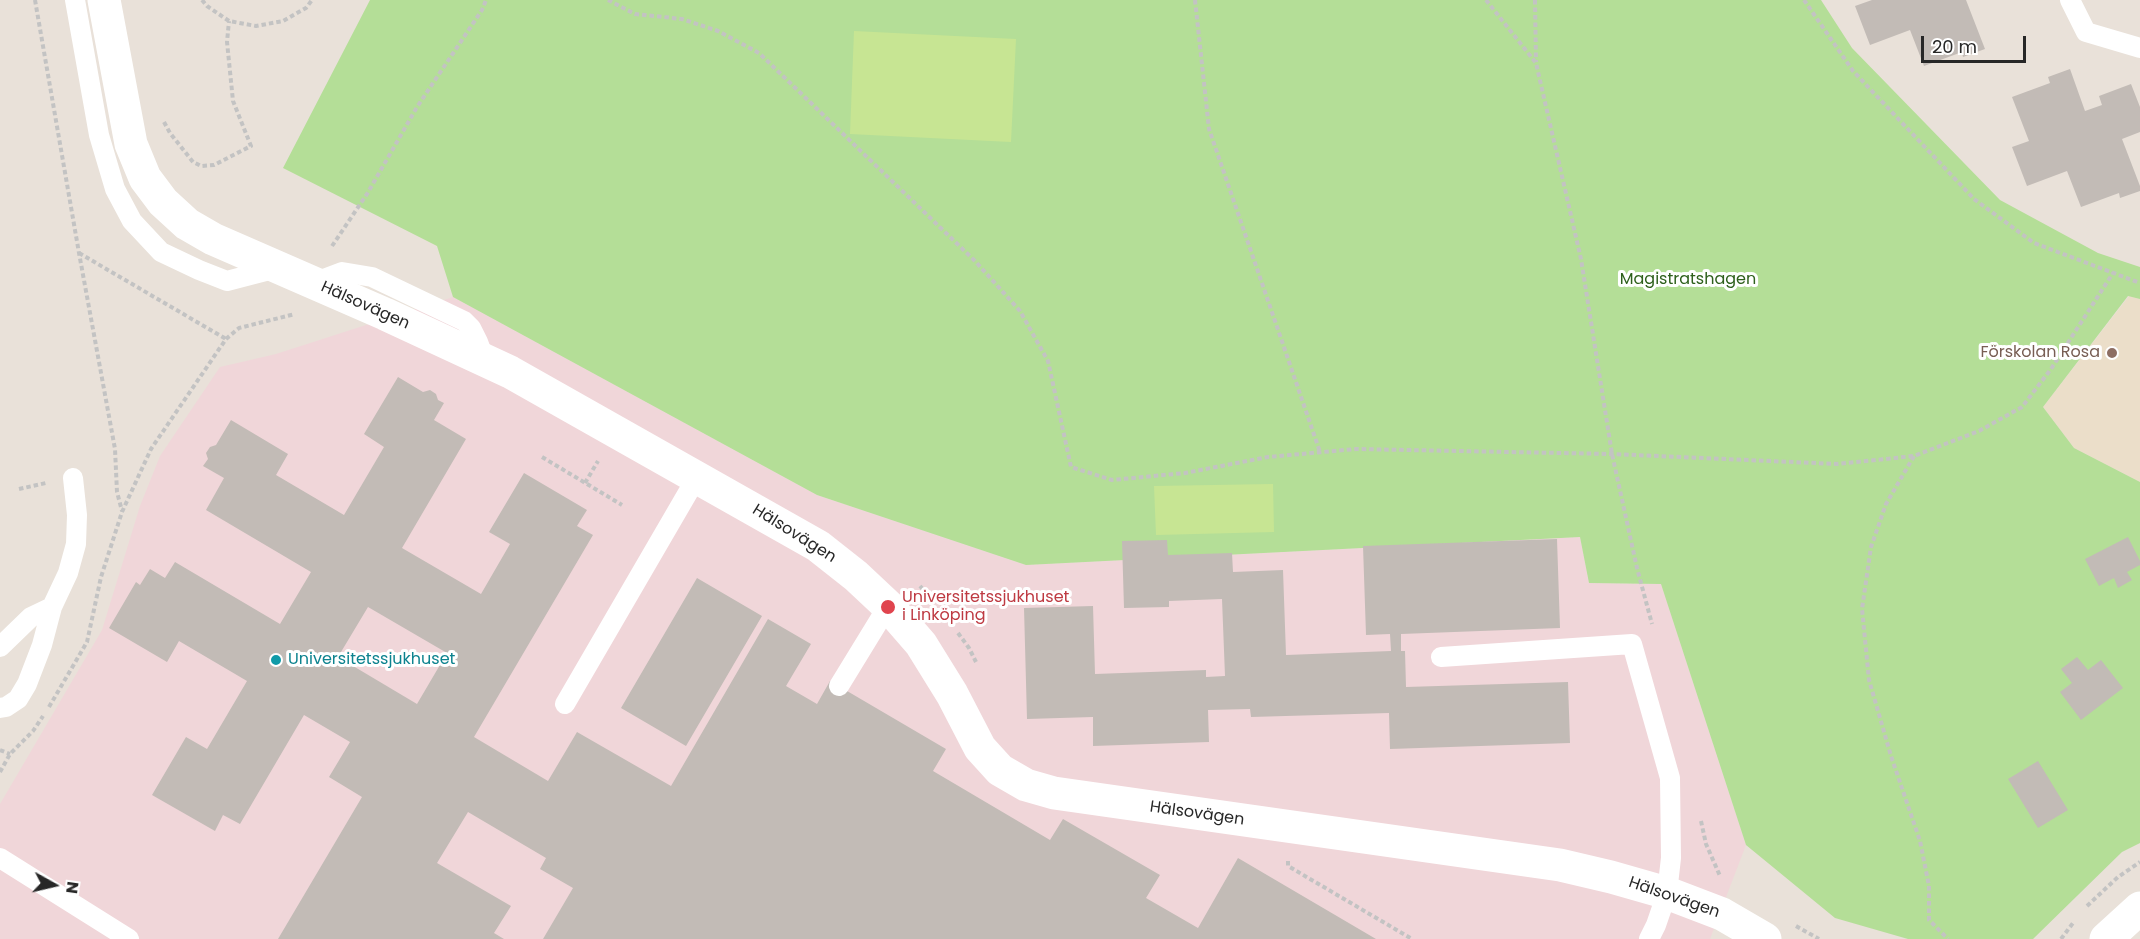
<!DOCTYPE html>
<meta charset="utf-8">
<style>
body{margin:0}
#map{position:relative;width:2140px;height:939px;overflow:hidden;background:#e9e1d9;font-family:Poppins,sans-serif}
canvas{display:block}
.north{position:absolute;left:24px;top:855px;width:60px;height:60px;-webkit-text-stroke:4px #fff;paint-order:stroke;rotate:98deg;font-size:16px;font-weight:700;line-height:24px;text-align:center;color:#272727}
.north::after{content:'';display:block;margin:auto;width:21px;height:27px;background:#272727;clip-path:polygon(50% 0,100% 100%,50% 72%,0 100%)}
.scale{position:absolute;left:1921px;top:36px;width:105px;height:27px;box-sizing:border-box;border:3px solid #272727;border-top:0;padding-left:8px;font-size:18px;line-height:21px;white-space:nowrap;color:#272727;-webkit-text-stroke:4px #fff;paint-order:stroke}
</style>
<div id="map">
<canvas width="2140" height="939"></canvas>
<div class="north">N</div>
<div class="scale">20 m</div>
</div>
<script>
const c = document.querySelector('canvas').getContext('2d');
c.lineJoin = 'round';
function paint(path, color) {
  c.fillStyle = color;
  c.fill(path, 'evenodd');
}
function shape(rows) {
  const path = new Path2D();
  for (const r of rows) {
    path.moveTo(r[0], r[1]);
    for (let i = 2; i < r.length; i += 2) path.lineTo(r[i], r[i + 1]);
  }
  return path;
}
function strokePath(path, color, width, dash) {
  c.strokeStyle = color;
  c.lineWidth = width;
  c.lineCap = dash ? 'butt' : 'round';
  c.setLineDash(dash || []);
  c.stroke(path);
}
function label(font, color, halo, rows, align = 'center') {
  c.font = font + ' Poppins,sans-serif';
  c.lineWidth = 6;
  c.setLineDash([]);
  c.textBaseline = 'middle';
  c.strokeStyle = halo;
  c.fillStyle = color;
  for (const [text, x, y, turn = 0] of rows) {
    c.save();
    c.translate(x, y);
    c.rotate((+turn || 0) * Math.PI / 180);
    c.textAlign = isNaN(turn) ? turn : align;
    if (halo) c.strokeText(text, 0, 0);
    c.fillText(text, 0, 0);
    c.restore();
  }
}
paint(shape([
 [2129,296,2140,299,2140,482,2074,448,2043,407]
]), '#ebdec9');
paint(shape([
 [453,297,817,495,1026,565,1580,537,1589,583,1661,584,1746,845,1710,939,0,939,0,804,102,630,140,506,160,456,220,367,276,354]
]), '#f0d6d9');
paint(shape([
 [370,0,1821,0,1852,48,2000,200,2098,253,2140,267,2140,299,2128,296,2043,407,2074,448,2140,482,2140,843,2122,852,2033,939,1908,939,1835,918,1746,845,1661,584,1589,583,1580,537,1026,565,817,495,453,297,437,246,283,168]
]), '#b4de97');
paint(shape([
 [854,31,1016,39,1011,142,850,134],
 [1273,484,1274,532,1156,535,1154,486]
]), '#c7e593');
paint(shape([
 [1872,0,1966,0,1985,49,1963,57,1962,52,1924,66,1910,30,1870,45,1855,6],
 [2070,69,2085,111,2102,105,2099,96,2131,84,2140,107,2140,132,2122,139,2140,186,2140,191,2120,198,2119,193,2081,207,2067,171,2027,186,2012,147,2029,141,2012,97,2050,83,2048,77],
 [398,377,423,392,430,390,436,394,438,400,444,403,434,420,466,439,402,548,481,594,510,544,489,532,524,473,587,510,577,526,593,535,474,737,548,781,577,732,671,786,768,619,811,644,786,686,817,704,830,681,946,749,933,771,1050,840,1063,819,1160,875,1146,898,1198,928,1238,858,1376,939,543,939,573,888,540,869,546,858,468,812,437,863,511,906,494,933,504,939,278,939,362,797,329,777,350,742,304,715,240,824,223,815,215,831,152,795,186,737,207,749,247,681,179,641,167,662,109,628,136,582,140,585,150,569,165,578,175,562,280,624,311,572,206,510,224,478,203,466,208,459,206,453,210,447,216,445,231,420,288,454,276,475,344,515,384,447,364,434],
 [368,607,447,653,417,704,338,657],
 [2128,537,2140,561,2140,565,2127,572,2132,580,2118,588,2114,578,2099,586,2085,559],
 [1557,539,1560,628,1401,634,1401,651,1405,651,1406,687,1568,682,1570,743,1390,749,1389,713,1251,717,1250,709,1208,710,1209,742,1093,746,1093,717,1027,719,1024,608,1093,606,1095,674,1206,670,1206,677,1225,676,1222,599,1169,601,1169,607,1124,608,1122,541,1167,540,1168,555,1232,553,1233,572,1283,570,1286,655,1391,651,1390,634,1366,635,1363,546],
 [697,578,762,616,686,746,621,708],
 [2077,657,2088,670,2101,660,2123,688,2081,720,2060,692,2072,683,2061,669],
 [2038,761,2068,810,2038,828,2008,779]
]), '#c2bbb6');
strokePath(shape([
 [35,0,79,253,115,449,117,492,122,511],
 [202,0,207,6,229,21,256,26,283,21,306,8,312,0],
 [608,0,635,14,682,19,718,31,759,53,975,261,1020,311,1048,361,1071,467,1112,480,1185,473,1268,457,1356,449,1612,454,1837,464,1914,456,1979,431,2022,407,2051,369,2113,273],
 [1195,0,1209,129,1320,452],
 [1486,0,1536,63,1581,259,1612,454,1637,568,1652,624],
 [1535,0,1536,62],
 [1804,0,1853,71,1974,199,2034,243,2140,283],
 [164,122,170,133,193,162,201,166,214,165,251,146,233,101,227,42,229,21],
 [332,246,367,194,417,107,482,10,486,0],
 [79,253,226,339],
 [1914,456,1886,504,1871,547,1862,609,1869,680,1891,756,1920,841,1929,886,1929,920,1948,939],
 [542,457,622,505],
 [585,483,598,461],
 [19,489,46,483],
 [920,586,933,601],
 [958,633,969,648,976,662],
 [49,707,87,642,101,577,122,512,151,449,226,339,239,328,295,314],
 [0,750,10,754],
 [0,772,10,754,33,731,43,716],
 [1701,821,1706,844,1720,876],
 [1288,861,1288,866,1412,939],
 [2087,906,2118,877,2140,862],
 [1796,926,1819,939],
 [2061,939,2073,923]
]), '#c3c3c3', 4, [4.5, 3]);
strokePath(shape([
 [75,0,99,135,115,189,132,221,161,252,199,270,227,281,277,268],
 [2070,0,2086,32,2140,48],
 [313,283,342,272,372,277,464,321,471,328,478,342,485,361],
 [0,647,31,617,52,607],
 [1441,657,1632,644,1670,778,1671,858,1667,893,1656,925,1649,939],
 [839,686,888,606],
 [565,704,697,477],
 [0,708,6,707,18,699,27,684,42,645,52,607,68,573,76,544,77,515,73,478],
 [0,858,129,939]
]), '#fff', 20);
strokePath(shape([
 [104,0,131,144,145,178,163,202,187,224,213,239,385,314,510,372,818,546,856,576,888,606,921,644,952,694,980,748,1000,770,1026,785,1054,793,1560,865,1611,877,1667,893,1722,914,1765,939]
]), '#fff', 33);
strokePath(shape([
 [2106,939,2140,908]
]), '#fff', 33);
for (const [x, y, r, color] of [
 [2112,353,6,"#8d6e63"],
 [888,607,8,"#e0444e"],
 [276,660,6,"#0f9aa8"]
]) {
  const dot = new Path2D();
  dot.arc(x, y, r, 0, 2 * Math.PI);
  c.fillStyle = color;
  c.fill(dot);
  strokePath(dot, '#fff', 2);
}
label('16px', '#2e601c', '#fff', [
 ["Magistratshagen",1688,280]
]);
label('16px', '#272727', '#fff', [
 ["Hälsovägen",365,306,24],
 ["Hälsovägen",794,534,32],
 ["Hälsovägen",1197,814,8],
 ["Hälsovägen",1674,898,19]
]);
label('16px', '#785e54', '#fff', [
 ["Förskolan Rosa",2100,353]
], 'right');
label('16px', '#be3a42', '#fff', [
 ["Universitetssjukhuset",902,598],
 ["i Linköping",902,616]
], 'left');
label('16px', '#0d838f', '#fff', [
 ["Universitetssjukhuset",288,660]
], 'left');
</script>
